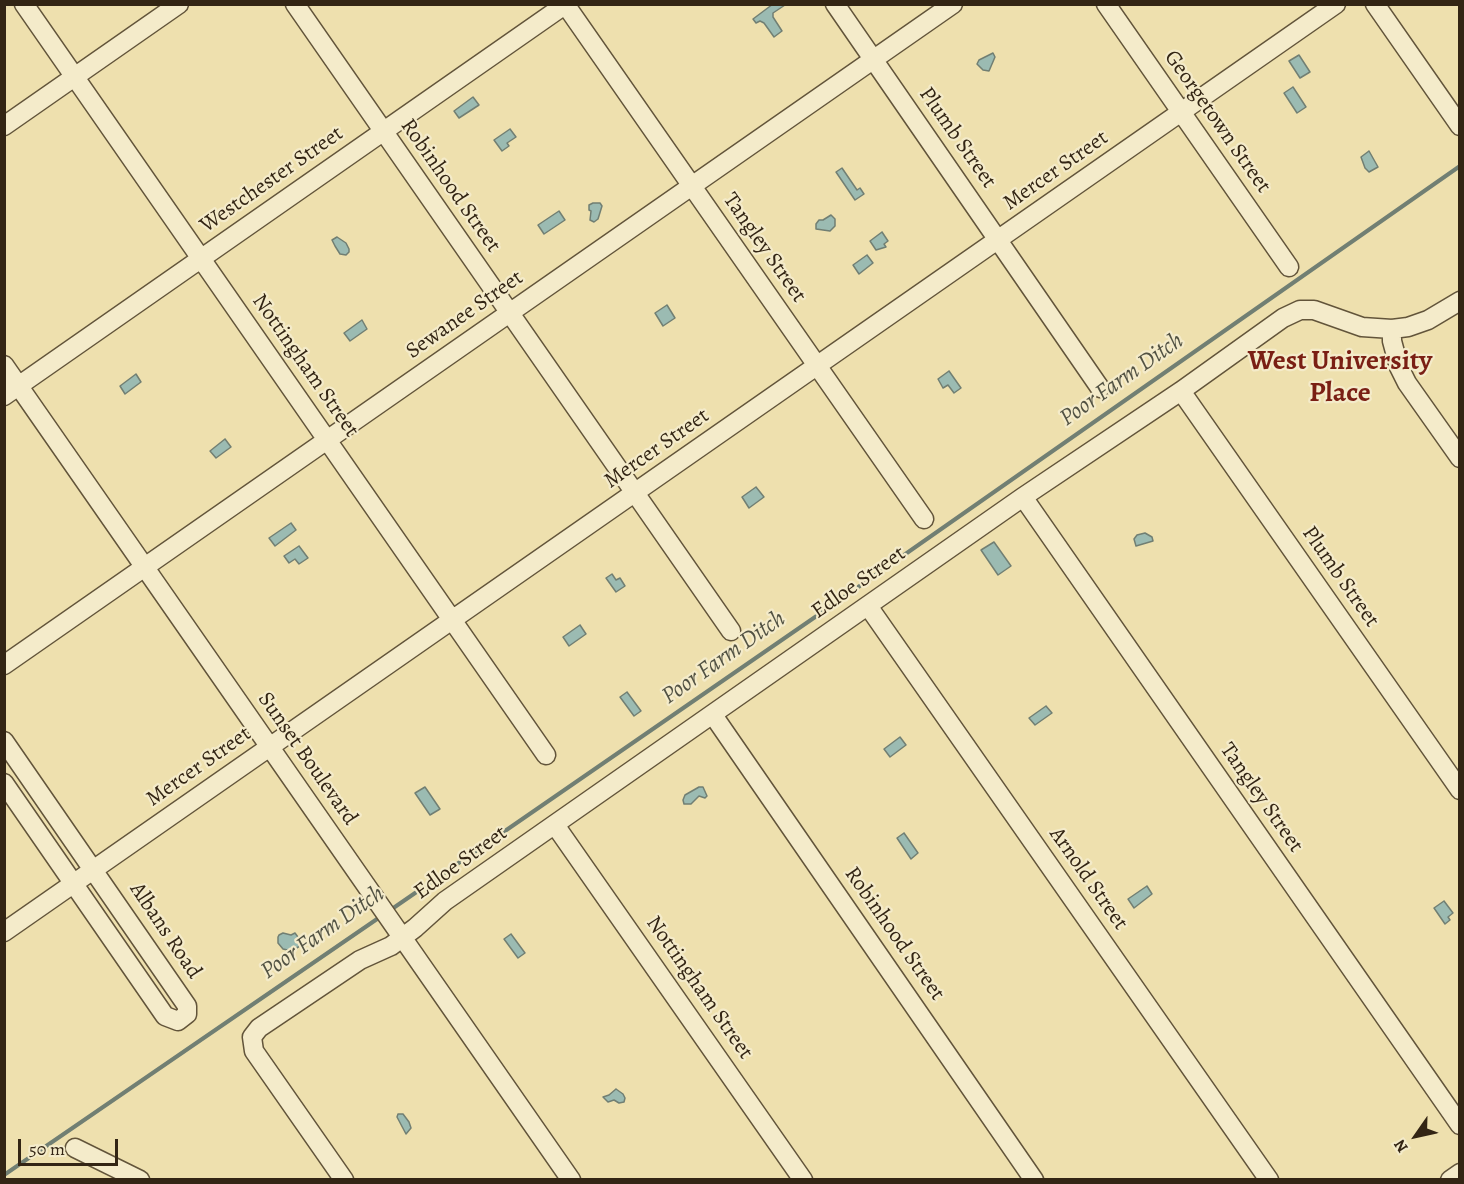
<!DOCTYPE html>
<style>
body{margin:0}
#map{position:relative;width:1464px;height:1184px;overflow:hidden;background:#eee0ae;font-family:Alegreya,serif}
canvas{display:block}
.frame{position:absolute;inset:0;border:6px solid #332514;pointer-events:none}
.north{position:absolute;left:1386px;top:1106px;width:60px;height:60px;-webkit-text-stroke:4px #f4ebca;paint-order:stroke;rotate:236deg;font-size:16px;font-weight:700;line-height:24px;text-align:center;color:#332514}
.north::after{content:'';display:block;margin:auto;width:21px;height:27px;background:#332514;clip-path:polygon(50% 0,100% 100%,50% 72%,0 100%)}
.scale{position:absolute;left:18px;top:1139px;width:100px;height:27px;box-sizing:border-box;border:3px solid #332514;border-top:0;padding-left:8px;font-size:18px;line-height:21px;white-space:nowrap;color:#332514;-webkit-text-stroke:4px #f4ebca;paint-order:stroke}
</style>
<div id="map">
<canvas width="1464" height="1184"></canvas>
<div class="frame"></div>
<div class="north">N</div>
<div class="scale">50 m</div>
</div>
<script>
const c = document.querySelector('canvas').getContext('2d');
c.lineJoin = 'round';
function paint(path, color) {
  c.fillStyle = color;
  c.fill(path, 'evenodd');
}
function shape(rows) {
  const path = new Path2D();
  for (const r of rows) {
    path.moveTo(r[0], r[1]);
    for (let i = 2; i < r.length; i += 2) path.lineTo(r[i], r[i + 1]);
  }
  return path;
}
function strokePath(path, color, width, dash) {
  c.strokeStyle = color;
  c.lineWidth = width;
  c.lineCap = dash ? 'butt' : 'round';
  c.setLineDash(dash || []);
  c.stroke(path);
}
function label(font, color, halo, rows, align = 'center') {
  c.font = font + ' Alegreya,serif';
  c.lineWidth = 4.5;
  c.setLineDash([]);
  c.textBaseline = 'middle';
  c.strokeStyle = halo;
  c.fillStyle = color;
  for (const [text, x, y, turn = 0] of rows) {
    c.save();
    c.translate(x, y);
    c.rotate((+turn || 0) * Math.PI / 180);
    c.textAlign = isNaN(turn) ? turn : align;
    if (halo) c.strokeText(text, 0, 0);
    c.fillText(text, 0, 0);
    c.restore();
  }
}
const water = shape([
 [773,4,785,5,773,13,773,17,782,31,774,37,764,23,760,21,756,23,753,19,773,4],
 [993,53,995,57,989,71,983,70,977,64,979,60,993,53],
 [1299,55,1310,72,1300,78,1289,61,1299,55],
 [1293,87,1306,107,1297,113,1284,93,1293,87],
 [473,97,479,105,459,118,454,111,473,97],
 [510,129,516,137,507,143,509,146,502,151,494,140,510,129],
 [1369,151,1378,167,1369,172,1365,168,1361,157,1369,151],
 [842,168,857,190,860,188,864,194,855,200,836,172,842,168],
 [593,203,600,203,602,206,598,219,594,222,590,220,591,211,589,210,589,205,593,203],
 [559,211,565,220,544,234,538,225,559,211],
 [831,215,835,219,835,226,830,231,816,229,816,224,819,220,823,220,831,215],
 [882,232,888,241,884,244,886,247,876,250,870,241,882,232],
 [337,237,346,243,349,249,349,252,346,255,340,254,335,246,332,240,337,237],
 [867,255,873,263,859,274,853,265,867,255],
 [667,305,675,318,663,326,655,313,667,305],
 [362,320,367,329,350,341,344,333,362,320],
 [949,371,961,388,954,393,948,385,943,388,938,379,949,371],
 [136,374,141,382,125,394,120,386,136,374],
 [225,439,231,447,216,458,210,451,225,439],
 [756,487,764,497,749,508,742,497,756,487],
 [291,523,296,530,275,546,269,538,291,523],
 [1145,533,1152,537,1153,541,1136,546,1134,539,1137,535,1145,533],
 [994,542,1011,566,998,575,981,550,994,542],
 [299,546,308,558,299,564,295,559,289,563,284,556,299,546],
 [612,574,616,580,620,578,625,586,616,592,606,578,612,574],
 [580,625,586,634,569,646,563,637,580,625],
 [627,692,641,711,634,716,620,697,627,692],
 [1046,706,1052,713,1035,725,1029,718,1046,706],
 [900,737,906,745,890,757,884,749,900,737],
 [425,787,440,809,430,815,415,793,425,787],
 [699,787,703,787,707,796,705,798,699,796,691,804,684,804,683,800,685,795,699,787],
 [904,833,918,853,911,859,897,838,904,833],
 [1147,886,1152,894,1134,908,1128,899,1147,886],
 [1444,901,1453,913,1448,917,1450,920,1445,924,1434,908,1444,901],
 [283,933,291,935,295,933,303,944,292,951,283,949,278,943,278,937,279,935,283,933],
 [511,934,525,953,518,958,504,939,511,934],
 [616,1089,623,1094,625,1098,624,1102,619,1103,614,1100,608,1102,603,1097,609,1095,616,1089],
 [398,1114,403,1114,409,1122,411,1128,406,1134,397,1117,398,1114]
]);
paint(water, '#9bbbb2');
strokePath(water, '#717f73', 1.5);
strokePath(shape([
 [389,911,834,604,1460,166],
 [4,1175,380,917]
]), '#717f73', 4);
const minor = shape([
 [24,4,546,755],
 [295,4,731,631],
 [565,4,924,519],
 [835,4,1100,388],
 [1106,4,1289,267],
 [1375,4,1460,126],
 [4,126,179,4],
 [1392,329,1392,341,1399,367,1407,383,1460,458],
 [4,365,571,1180],
 [1181,391,1460,790],
 [4,396,566,4],
 [1023,497,1460,1125],
 [868,606,1269,1180],
 [4,665,953,4],
 [713,715,1034,1180],
 [4,741,187,1006,187,1014,178,1021,165,1016,4,783],
 [555,825,803,1180],
 [4,932,1336,4],
 [75,1148,140,1180],
 [344,1180,254,1051,252,1037,259,1028,360,960,391,946,415,928,445,901,1023,497,1181,391,1283,318,1300,310,1314,310,1362,327,1392,329,1408,327,1428,320,1460,301],
 [1450,1180,1460,1173]
]);
strokePath(minor, '#62543a', 21);
strokePath(minor, '#f4ebca', 18);
label('22px', '#332514', '#f4ebca', [
 ["Georgetown Street",1217,122,55],
 ["Plumb Street",957,138,55],
 ["Mercer Street",1056,171,-35],
 ["Westchester Street",272,180,-35],
 ["Robinhood Street",450,186,55],
 ["Tangley Street",764,248,55],
 ["Sewanee Street",465,315,-35],
 ["Nottingham Street",305,366,55],
 ["Mercer Street",657,449,-35],
 ["Plumb Street",1340,577,55],
 ["Edloe Street",859,583,-35],
 ["Sunset Boulevard",307,759,55],
 ["Mercer Street",199,767,-35],
 ["Tangley Street",1261,798,55],
 ["Edloe Street",461,863,-36],
 ["Arnold Street",1088,879,55],
 ["Albans Road",165,931,56],
 ["Robinhood Street",894,934,55],
 ["Nottingham Street",699,988,55]
]);
label('italic 24px', '#525243', '#f4ebca', [
 ["Poor Farm Ditch",1122,380,-35],
 ["Poor Farm Ditch",724,658,-35],
 ["Poor Farm Ditch",323,933,-35]
]);
label('bold 28px', '#7a1f14', '#f4ebca', [
 ["West University",1340,362],
 ["Place",1340,394]
]);
</script>
